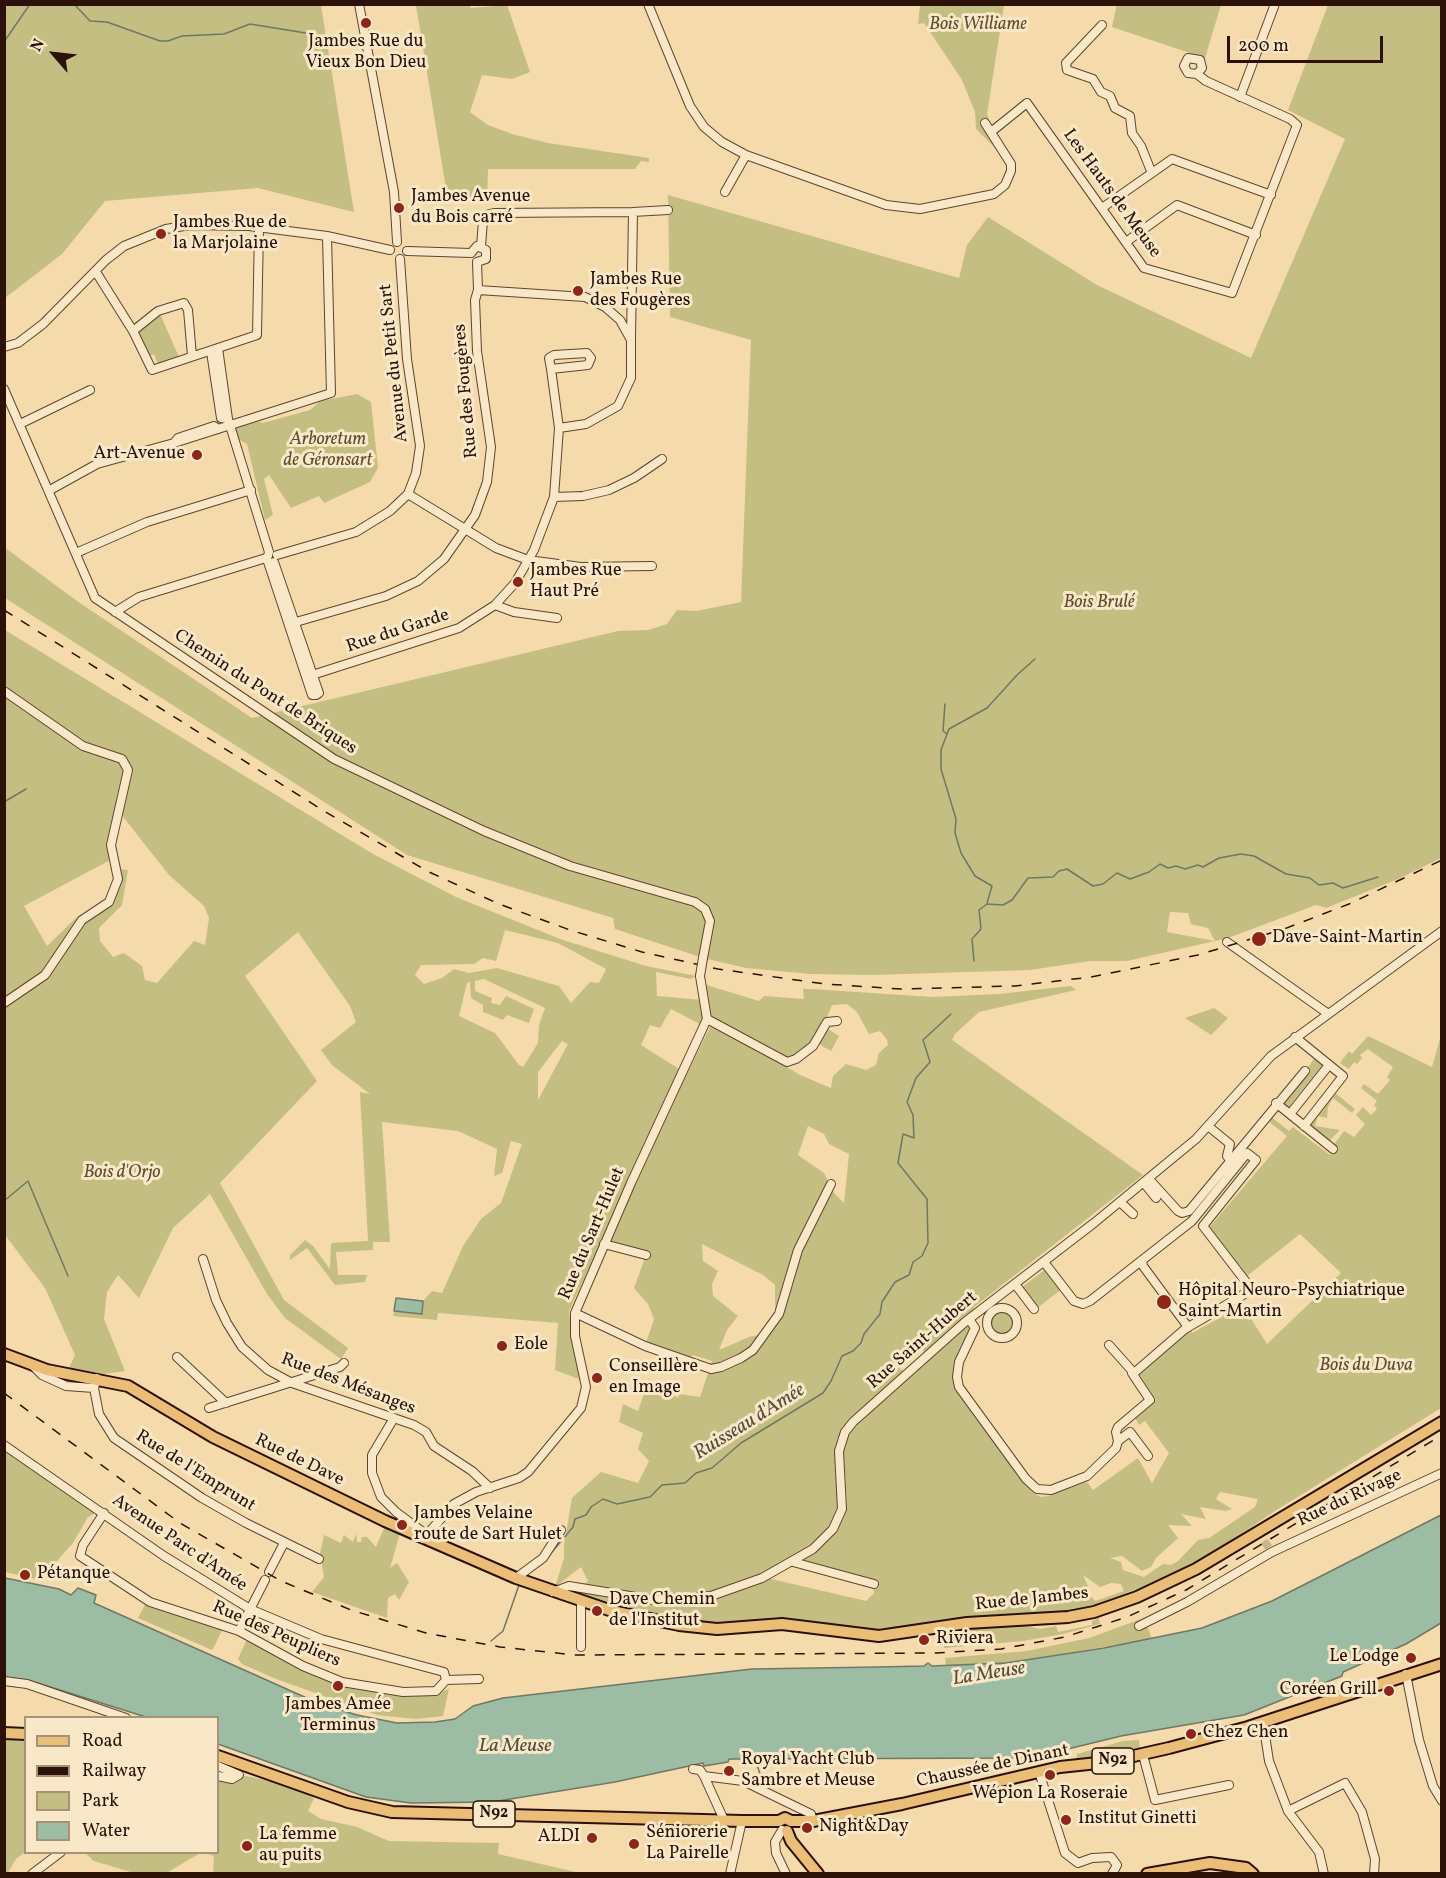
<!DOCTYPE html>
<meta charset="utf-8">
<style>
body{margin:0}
#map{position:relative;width:1446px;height:1878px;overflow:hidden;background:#f5dbab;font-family:Vollkorn,serif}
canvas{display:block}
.frame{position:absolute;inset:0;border:6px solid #2b1107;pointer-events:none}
.legend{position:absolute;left:24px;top:1716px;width:195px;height:138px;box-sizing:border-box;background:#f8e8c8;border:2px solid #a6927b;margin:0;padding:8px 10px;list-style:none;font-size:18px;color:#2b1107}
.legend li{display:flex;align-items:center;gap:12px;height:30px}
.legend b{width:30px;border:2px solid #a6927b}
.north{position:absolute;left:24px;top:24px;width:60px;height:60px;-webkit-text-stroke:4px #f8e8c8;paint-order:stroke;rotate:298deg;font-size:16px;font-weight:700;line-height:24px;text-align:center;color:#2b1107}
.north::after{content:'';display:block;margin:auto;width:21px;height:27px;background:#2b1107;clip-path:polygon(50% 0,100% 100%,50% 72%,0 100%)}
.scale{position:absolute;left:1227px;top:36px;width:156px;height:27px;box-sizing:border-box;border:3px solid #2b1107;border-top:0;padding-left:8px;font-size:18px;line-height:21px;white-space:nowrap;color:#2b1107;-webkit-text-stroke:4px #f8e8c8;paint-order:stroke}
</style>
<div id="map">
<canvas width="1446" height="1878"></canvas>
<div class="frame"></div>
<ul class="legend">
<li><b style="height:8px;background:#eabe76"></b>Road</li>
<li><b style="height:8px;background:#2b1107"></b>Railway</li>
<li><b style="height:16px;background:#c4be83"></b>Park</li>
<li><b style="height:16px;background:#9dbca4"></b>Water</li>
</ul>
<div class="north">N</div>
<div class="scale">200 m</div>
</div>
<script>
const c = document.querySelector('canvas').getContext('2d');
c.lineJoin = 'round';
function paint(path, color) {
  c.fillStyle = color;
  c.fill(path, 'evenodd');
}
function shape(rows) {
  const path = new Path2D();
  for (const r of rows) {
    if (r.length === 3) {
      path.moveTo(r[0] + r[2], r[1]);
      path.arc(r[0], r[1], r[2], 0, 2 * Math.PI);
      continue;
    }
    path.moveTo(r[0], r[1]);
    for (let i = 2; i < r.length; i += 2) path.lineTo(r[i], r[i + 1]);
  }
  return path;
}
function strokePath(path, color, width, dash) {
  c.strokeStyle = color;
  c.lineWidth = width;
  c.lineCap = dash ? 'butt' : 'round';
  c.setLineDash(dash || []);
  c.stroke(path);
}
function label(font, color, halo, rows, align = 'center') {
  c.font = font + ' Vollkorn,serif';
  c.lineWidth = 6;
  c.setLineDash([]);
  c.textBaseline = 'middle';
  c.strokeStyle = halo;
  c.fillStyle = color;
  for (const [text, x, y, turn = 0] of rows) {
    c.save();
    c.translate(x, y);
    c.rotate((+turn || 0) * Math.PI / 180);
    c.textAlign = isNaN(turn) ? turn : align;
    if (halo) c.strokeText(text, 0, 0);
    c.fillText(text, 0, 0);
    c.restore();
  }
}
paint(shape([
 [5,4,321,5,354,212,258,188,105,201,62,254,5,298],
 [1117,4,1221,4,1221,5,1205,58,1112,27],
 [416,5,469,5,471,8,507,5,530,72,512,79,482,75,470,112,488,125,512,134,548,143,649,158,649,162,641,161,635,169,488,169,487,203,448,201],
 [920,5,1004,5,987,114,991,125,985,130,999,152,976,129,975,112,962,80,924,23,918,24],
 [1328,5,1441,5,1441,858,1398,879,1326,908,1316,905,1228,938,1127,961,1090,961,1030,970,873,975,811,974,746,968,703,958,615,929,613,918,407,855,5,598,4,547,77,601,252,718,618,631,648,630,667,624,677,610,696,611,741,602,751,340,670,317,668,195,959,278,967,245,988,217,1097,285,1251,358,1345,139,1288,110],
 [1170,912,1188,913,1191,924,1208,928,1215,941,1167,932],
 [160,314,179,357,158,364,154,354,148,357,138,334,143,325],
 [357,394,371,402,378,468,370,482,324,503,319,496,291,508,269,475,264,479,273,515,265,520,247,444,239,440,235,426,253,420,263,423,310,410,321,401],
 [5,630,373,854,456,897,560,939,646,966,696,976,691,979,656,972,657,996,703,1000,700,983,759,1001,764,996,804,999,803,989,811,989,933,997,998,994,1071,986,1076,990,979,1012,955,1034,952,1040,1143,1175,974,1307,973,1314,926,1352,915,1346,900,1358,900,1369,904,1371,843,1431,842,1500,835,1520,822,1537,807,1551,767,1578,866,1601,874,1593,873,1585,800,1561,828,1538,844,1513,847,1503,843,1448,850,1430,939,1346,967,1326,971,1328,970,1332,955,1378,955,1387,1033,1493,1041,1497,1048,1496,1084,1483,1088,1483,1093,1490,1138,1458,1152,1483,1169,1453,1145,1421,1139,1425,1135,1418,1156,1400,1139,1374,1154,1357,1190,1328,1192,1333,1236,1309,1241,1303,1267,1344,1341,1273,1300,1234,1247,1276,1208,1229,1287,1136,1267,1120,1270,1116,1289,1131,1293,1127,1330,1155,1335,1149,1335,1143,1344,1131,1354,1137,1365,1124,1356,1115,1363,1107,1371,1115,1377,1109,1374,1105,1377,1101,1361,1088,1364,1084,1378,1094,1390,1080,1387,1077,1393,1067,1368,1049,1360,1055,1362,1058,1357,1064,1354,1062,1349,1069,1340,1063,1349,1051,1352,1054,1368,1036,1432,1067,1441,1035,1441,1408,1275,1511,1211,1554,1164,1579,1089,1607,1050,1613,1020,1624,1040,1629,1056,1626,1058,1632,1092,1625,1092,1621,1099,1618,1100,1624,1063,1634,1023,1641,944,1648,943,1623,873,1630,837,1627,783,1617,722,1623,703,1622,636,1612,574,1592,588,1581,581,1567,555,1587,564,1558,564,1545,572,1498,601,1472,638,1483,649,1461,638,1449,643,1433,619,1422,623,1404,638,1411,649,1379,678,1398,679,1394,700,1397,712,1361,693,1355,687,1361,645,1346,654,1319,648,1304,634,1288,646,1255,602,1240,569,1311,579,1379,555,1370,558,1323,438,1313,437,1320,393,1316,394,1311,422,1314,423,1301,432,1291,442,1293,463,1246,481,1219,501,1203,522,1144,511,1141,502,1173,494,1176,497,1149,458,1131,382,1122,390,1242,373,1242,373,1250,336,1252,338,1275,367,1275,365,1282,335,1285,307,1248,290,1260,290,1255,305,1240,313,1246,330,1269,331,1243,368,1241,360,1092,370,1094,332,1065,321,1050,356,1022,350,1006,298,932,245,976,317,1081,220,1183,284,1300,348,1348,341,1359,285,1318,267,1294,210,1194,173,1228,139,1298,118,1275,107,1292,104,1319,125,1371,105,1374,69,1368,75,1355,45,1288,5,1235],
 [120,813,169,875,204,906,209,918,205,945,194,941,157,983,145,980,142,966,124,953,113,957,100,941,99,928,122,905,128,870,116,869,118,879,109,901,77,917,47,946,24,906,114,858,111,845],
 [505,930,558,943,606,969,599,983,590,982,571,1003,559,986,497,968,469,973,454,969,442,978,424,984,415,975,421,965,474,964,483,958,496,961],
 [484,979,545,1008,539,1025,538,1043,523,1067,519,1065,495,1033,459,1016,467,983,470,982,471,998,483,1005,483,1012,503,1020,507,1015,529,1023,534,1009,506,996,500,1005,491,1003,492,998,475,991,475,981],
 [847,1004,857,1012,869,1034,880,1031,887,1040,888,1045,879,1053,876,1065,866,1070,846,1064,833,1076,831,1088,800,1075,744,1041,710,1027,687,1074,641,1045,650,1025,660,1028,671,1009,704,1026,707,1019,791,1061,815,1042,831,1051,839,1036,823,1026,832,1005],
 [562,1041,568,1044,538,1100,538,1072],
 [808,1126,824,1134,829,1144,849,1154,844,1203,834,1193,824,1173,798,1155],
 [702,1244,763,1275,775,1285,775,1323,768,1333,749,1337,719,1350,727,1330,738,1316,713,1296,712,1284,718,1271,703,1261],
 [1220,1492,1258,1499,1255,1507,1209,1538,1198,1540,1178,1561,1171,1565,1163,1564,1144,1577,1123,1570,1121,1562,1110,1558,1122,1556,1142,1571,1151,1567,1156,1558,1178,1538,1168,1525,1192,1526,1181,1514,1206,1519,1200,1507,1225,1511,1232,1509,1216,1499],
 [1083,1575,1100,1587,1111,1583,1121,1584,1124,1591,1095,1601,1089,1594,1090,1591],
 [1214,1008,1228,1018,1211,1035,1185,1018],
 [1315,1057,1325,1067,1322,1066,1291,1104,1293,1107,1288,1109,1282,1104,1310,1073,1307,1069],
 [1334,1092,1355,1109,1352,1113,1333,1098,1328,1107,1327,1118,1318,1116,1315,1126,1340,1130,1329,1141,1309,1125],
 [1047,1268,1062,1289,1036,1309,1021,1288],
 [1002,1323,12],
 [5,1448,97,1512,88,1517,73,1543,40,1580,5,1572],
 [385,1526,400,1533,390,1568,397,1563,409,1582,399,1600,395,1594,388,1598,387,1618,312,1592,324,1577,320,1554,324,1535,341,1543,344,1535,353,1542,356,1534,357,1542,361,1542,362,1537,367,1537,376,1547],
 [146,1603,223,1628,214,1647,212,1650,138,1618],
 [1144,1618,1152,1639,1006,1663,946,1666,945,1658,1027,1651,1089,1638],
 [247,1639,309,1673,346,1686,437,1693,449,1689,443,1716,416,1719,377,1715,276,1679,242,1664,238,1659],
 [4,1738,26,1740,25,1852,16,1859,7,1874,4,1873],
 [1139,1740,1140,1750,1076,1761,1077,1754,1123,1741],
 [246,1776,292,1786,314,1798,308,1811,321,1819,357,1827,389,1841,499,1843,498,1854,580,1873,213,1873,214,1856,205,1853,218,1852,218,1781,228,1782],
 [85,1853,200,1853,165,1874,134,1873,94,1861]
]), '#c4be83');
const water = shape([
 [396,1298,423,1301,422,1314,394,1311,396,1298],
 [1441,1515,1441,1623,1406,1644,1343,1672,1342,1676,1244,1715,1121,1736,1031,1758,729,1759,728,1762,704,1766,703,1763,615,1782,492,1802,411,1803,366,1797,218,1744,218,1718,146,1717,31,1681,5,1677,5,1578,59,1589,71,1595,78,1588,96,1595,94,1603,318,1703,357,1715,397,1723,435,1722,455,1719,473,1706,503,1698,752,1669,878,1667,924,1666,928,1663,932,1666,1006,1663,1104,1648,1202,1628,1272,1601,1441,1515]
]);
paint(water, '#9dbca4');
strokePath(water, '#6f7865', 1.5);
strokePath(shape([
 [74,4,90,21,107,22,160,41,168,41,182,36,224,34,250,24,318,35],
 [4,42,30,4],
 [945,704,943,731,947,734],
 [4,802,26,789],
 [987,903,992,886,975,876,961,853,955,833,956,819,941,769,941,750,949,729,987,708,1017,675,1035,659],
 [974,961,972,939,981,929,979,910,987,904,1003,905,1012,900,1028,878,1053,877,1059,871,1067,869,1093,886,1103,884,1117,873,1130,879,1149,872,1160,864,1168,868,1176,866,1185,869,1198,865,1203,867,1219,858,1241,854,1254,856,1286,874,1310,878,1319,885,1333,883,1343,888,1378,877],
 [4,1201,28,1181,68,1276],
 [542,1564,573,1527,575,1519,586,1515,591,1507,603,1499,617,1504,650,1497,662,1485,685,1483,696,1473,712,1468,741,1443,823,1393,831,1381,842,1356,853,1351,861,1343,864,1334,880,1314,882,1302,895,1282,909,1275,913,1262,922,1256,928,1243,927,1199,898,1163,903,1134,914,1138,913,1115,907,1102,916,1078,930,1062,923,1040,951,1014],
 [491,1641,503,1631,519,1585],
 [755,1758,764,1787]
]), '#6f7865', 1.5);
strokePath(shape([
 [1264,1541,1269,1548]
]), '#cdb38a', 8, [8, 4]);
const minor = shape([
 [359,4,394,192,397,242],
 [648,4,690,106,704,127,722,142,746,155,886,205,920,209,994,194,1005,185,1011,171,1011,164,985,123],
 [1102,25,1066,63,1067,70,1093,79,1101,92,1110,96,1115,108,1130,116,1132,133,1141,146,1151,171],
 [1240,97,1275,4],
 [991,132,1027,103,1144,268,1232,293,1297,125,1290,119,1206,81,1197,74,1188,73,1184,66,1188,58,1200,60,1202,68,1197,74],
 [725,192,746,155],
 [1102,208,1172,159,1271,195],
 [633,212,668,210],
 [1126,242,1177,205,1256,235],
 [481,246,483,221,486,215,494,213,633,212,631,339],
 [407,251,471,253],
 [471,253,477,246,486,250,486,259,477,262],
 [477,262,478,290,585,297,605,307,620,320,631,340,631,378,618,406,586,424,559,428],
 [96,272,133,331,152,370,257,335,259,227],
 [133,331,158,311,184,303,188,310,192,356],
 [4,347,18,343,43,324,106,260,124,246,166,229,190,225,249,226,327,236,390,250],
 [218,348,228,419,269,552],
 [211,352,221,418,228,419],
 [4,389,95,598,334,759,484,831,570,866,695,902,705,909,710,921,703,958],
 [20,424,90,390],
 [217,428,214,426,178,438,174,443,331,393,327,236],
 [50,490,97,464,174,443],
 [408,494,496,548,528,560,581,567,652,566],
 [554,497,583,496,609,490,634,478,662,459],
 [269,552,267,559,312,695,316,695,319,693,274,562],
 [76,553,147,522,251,490],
 [277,555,356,532,390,511,408,494,416,473,420,446,407,359,400,259],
 [495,605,514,612,557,618],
 [115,612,139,597,266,558],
 [289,624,386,596,418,581,444,559,475,515,487,482,491,447,477,351,475,300,478,290],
 [306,677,459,628,495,605,515,583,534,550,554,497,559,428,551,369,588,365,591,358,587,353,554,355,549,358,551,369],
 [4,691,83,746,122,759,128,770,111,845,118,879,109,902,82,920,45,975,4,1003],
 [1227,942,1327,1013],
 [707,1019,787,1062,796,1059,813,1046,827,1022,837,1021],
 [1295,1037,1343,1076,1304,1126],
 [1276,1103,1333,1149],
 [1290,1114,1329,1065],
 [1208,1126,1230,1144,1227,1156,1230,1160],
 [1149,1179,1178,1211,1182,1213,1189,1211,1305,1071],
 [1144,1183,1156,1198],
 [1120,1202,1133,1214],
 [604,1244,646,1255],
 [203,1259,216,1300,227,1323,242,1347,268,1370,292,1383,414,1425,426,1432,434,1446,472,1471,490,1488],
 [1142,1260,1143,1266,1188,1327],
 [1044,1262,1074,1301,1083,1304,1090,1301,1192,1221,1247,1153,1256,1160,1203,1226,1246,1282,1247,1289,1243,1295,1185,1329,1134,1373,1109,1345],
 [1015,1284,1034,1309],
 [1002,1323,15],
 [575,1313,645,1346,711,1369,721,1367,741,1358,753,1350,779,1314,798,1250,831,1184],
 [969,1319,975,1328,959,1362,957,1377,959,1387,1026,1479,1037,1489,1051,1490,1087,1476,1116,1448,1118,1441,1116,1432,1118,1427,1150,1400,1132,1373],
 [177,1357,226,1403],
 [33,1366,42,1375,66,1386,94,1388],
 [97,1378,94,1388,99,1414,114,1438,202,1498,246,1523,319,1559],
 [209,1408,340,1367,344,1363],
 [394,1418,372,1455,372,1473,381,1497,396,1512,427,1535],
 [1118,1441,1130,1432,1148,1456],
 [4,1445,164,1556,250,1609,321,1639,444,1672,446,1680],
 [104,1513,83,1545,80,1556,150,1602,239,1631,303,1666,342,1682,403,1692,436,1691,446,1680],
 [423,1539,454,1504,476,1492,519,1478,528,1472,581,1408,586,1387,575,1336,575,1313,631,1183,707,1019,700,976],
 [793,1562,874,1584],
 [269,1572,284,1543],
 [516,1578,543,1558,561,1530],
 [553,1592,569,1586,654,1600,711,1596,762,1578,813,1549,833,1529,842,1509,839,1451,845,1432,853,1422,965,1322,1094,1223,1196,1139,1271,1056,1442,931],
 [1139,1626,1187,1602,1272,1552,1442,1473],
 [239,1631,265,1580],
 [581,1647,581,1602],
 [1406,1674,1419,1740,1433,1786,1442,1801],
 [446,1680,479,1679],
 [4,1681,27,1684,126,1718],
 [1263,1722,1269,1761,1288,1811,1319,1852,1324,1874],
 [1143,1755,1155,1800,1229,1785],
 [218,1766,239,1775,232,1779,218,1776],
 [693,1769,700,1770,704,1776,724,1820],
 [1039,1772,1065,1853,1078,1863,1092,1858,1111,1857,1117,1865,1112,1874],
 [704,1776,743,1781,811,1814,813,1821],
 [1288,1811,1345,1783,1362,1812,1375,1859,1374,1874],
 [782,1830,775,1842,776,1853,786,1874],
 [32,1874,61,1852],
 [730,1874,742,1821]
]);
const major = shape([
 [4,1354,47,1370,128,1386,213,1437,385,1521,516,1578,612,1611,679,1625,717,1629,782,1624,879,1636,967,1623,1068,1617,1094,1612,1137,1597,1196,1569,1442,1422],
 [4,1733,26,1734],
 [218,1756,348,1802,392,1812,742,1821,779,1821,785,1818,791,1821,813,1821,902,1804,1060,1767,1107,1762,1169,1748,1248,1727,1442,1664],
 [787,1831,791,1841,818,1874],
 [1147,1874,1210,1863,1246,1868,1253,1874]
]);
strokePath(minor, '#5e4430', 10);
strokePath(major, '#2b1107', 14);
strokePath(minor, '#f8e8c8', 8);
strokePath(major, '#eabe76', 10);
strokePath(shape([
 [4,610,324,811,429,872,499,904,570,930,642,952,718,969,825,984,901,989,1015,986,1091,977,1198,955,1284,929,1349,904,1442,860],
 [4,1393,180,1523,281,1581,351,1610,426,1633,500,1647,575,1655,936,1653,1001,1649,1065,1637,1127,1617,1186,1590,1442,1435]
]), '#2b1107', 1.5, [10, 10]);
const minorBridge = shape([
 [700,976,703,958]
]);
strokePath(minorBridge, '#5e4430', 10, []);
strokePath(minorBridge, '#f8e8c8', 8);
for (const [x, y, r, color] of [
 [366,23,6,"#8f2418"],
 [399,208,6,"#8f2418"],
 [161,234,6,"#8f2418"],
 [578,291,6,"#8f2418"],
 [197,455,6,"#8f2418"],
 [518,582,6,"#8f2418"],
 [1259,939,8,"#8f2418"],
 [1164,1302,8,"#8f2418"],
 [502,1346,6,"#8f2418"],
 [597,1378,6,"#8f2418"],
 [402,1525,6,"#8f2418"],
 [25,1575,6,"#8f2418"],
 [597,1611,6,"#8f2418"],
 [924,1640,6,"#8f2418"],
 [1411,1658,6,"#8f2418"],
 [338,1686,6,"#8f2418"],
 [1389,1691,6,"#8f2418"],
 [1191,1734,6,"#8f2418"],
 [729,1771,6,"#8f2418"],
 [1050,1775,6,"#8f2418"],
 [1066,1820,6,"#8f2418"],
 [807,1828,6,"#8f2418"],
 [592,1838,6,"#8f2418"],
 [634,1844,6,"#8f2418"],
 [247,1846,6,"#8f2418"]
]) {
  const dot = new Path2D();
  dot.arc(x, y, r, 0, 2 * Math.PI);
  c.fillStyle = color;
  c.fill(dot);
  strokePath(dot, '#f8e8c8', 2);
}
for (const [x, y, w] of [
 [1113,1761,42],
 [494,1814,42]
]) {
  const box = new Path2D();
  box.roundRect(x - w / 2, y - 13, w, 26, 4.5);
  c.fillStyle = '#f8e8c8';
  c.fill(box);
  strokePath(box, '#2b1107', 1.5);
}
label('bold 16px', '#2b1107', null, [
 ["N92",1113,1761],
 ["N92",494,1814]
]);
label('italic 18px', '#614e32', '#f8e8c8', [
 ["Bois Williame",978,26],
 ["Arboretum",328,441],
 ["de Géronsart",328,462],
 ["Bois Brulé",1099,604],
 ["Bois d'Orjo",122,1174],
 ["Bois du Duva",1366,1367]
]);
label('18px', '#2b1107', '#f8e8c8', [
 ["Jambes Rue du",366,43,"center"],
 ["Vieux Bon Dieu",366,64,"center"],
 ["Jambes Avenue",411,198],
 ["du Bois carré",411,219],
 ["Jambes Rue de",173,224],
 ["la Marjolaine",173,245],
 ["Jambes Rue",590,281],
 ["des Fougères",590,302],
 ["Art-Avenue",185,455,"right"],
 ["Jambes Rue",530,572],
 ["Haut Pré",530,593],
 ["Dave-Saint-Martin",1272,939],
 ["Hôpital Neuro-Psychiatrique",1178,1292],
 ["Saint-Martin",1178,1313],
 ["Eole",514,1346],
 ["Conseillère",609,1368],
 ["en Image",609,1389],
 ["Jambes Velaine",414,1515],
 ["route de Sart Hulet",414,1536],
 ["Pétanque",37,1575],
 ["Dave Chemin",609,1601],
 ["de l'Institut",609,1622],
 ["Riviera",936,1640],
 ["Le Lodge",1399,1658,"right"],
 ["Coréen Grill",1377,1691,"right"],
 ["Jambes Amée",338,1706,"center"],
 ["Terminus",338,1727,"center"],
 ["Chez Chen",1203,1734],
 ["Royal Yacht Club",741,1761],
 ["Sambre et Meuse",741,1782],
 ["Wépion La Roseraie",1050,1795,"center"],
 ["Institut Ginetti",1078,1820],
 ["Night&Day",819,1828],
 ["Séniorerie",646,1834],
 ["La Pairelle",646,1855],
 ["La femme",259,1836],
 ["au puits",259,1857],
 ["ALDI",580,1838,"right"]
], 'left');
label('18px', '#2b1107', '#f8e8c8', [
 ["Les Hauts de Meuse",1111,194,54],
 ["Avenue du Petit Sart",395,363,-96],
 ["Rue des Fougères",467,391,-95],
 ["Rue du Garde",398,632,-18],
 ["Chemin du Pont de Briques",265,693,33],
 ["Rue du Sart-Hulet",593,1234,-67],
 ["Rue Saint-Hubert",923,1341,-41],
 ["Rue des Mésanges",348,1385,21],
 ["Rue de Dave",299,1461,26],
 ["Rue de l'Emprunt",195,1472,32],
 ["Rue du Rivage",1350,1499,-25],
 ["Avenue Parc d'Amée",179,1544,34],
 ["Rue de Jambes",1032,1600,-6],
 ["Rue des Peupliers",276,1635,24],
 ["Chaussée de Dinant",993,1767,-12]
]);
label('italic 20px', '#534d3e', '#f8e8c8', [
 ["Ruisseau d'Amée",750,1423,-32],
 ["La Meuse",989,1675,-9],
 ["La Meuse",515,1747]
]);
</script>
